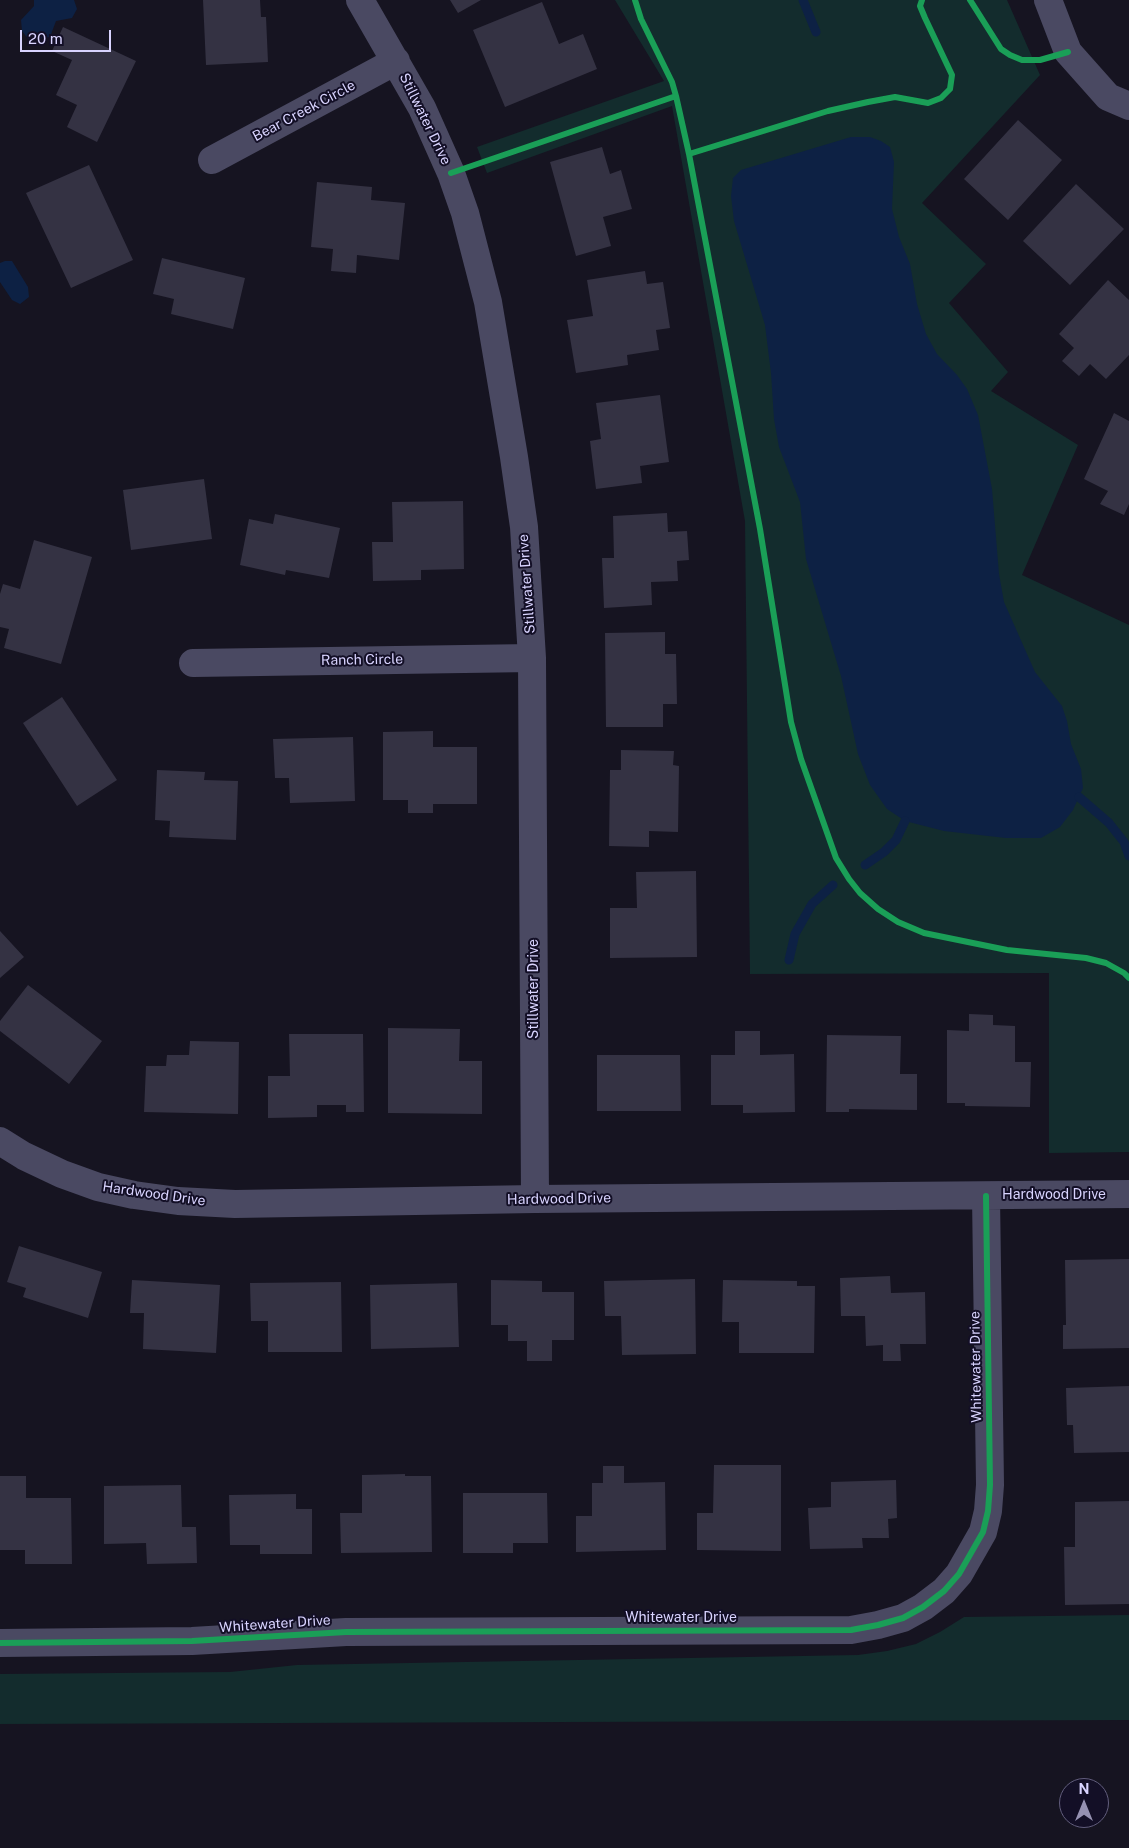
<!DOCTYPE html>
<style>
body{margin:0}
#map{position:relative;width:1129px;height:1848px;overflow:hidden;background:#161421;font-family:"Public Sans",sans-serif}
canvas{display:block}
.north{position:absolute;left:1059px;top:1778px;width:50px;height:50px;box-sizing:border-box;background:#130f26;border:1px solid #625e7d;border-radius:50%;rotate:0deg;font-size:14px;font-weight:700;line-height:20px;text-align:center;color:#d9d4ff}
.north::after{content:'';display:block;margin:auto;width:18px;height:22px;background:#9591b1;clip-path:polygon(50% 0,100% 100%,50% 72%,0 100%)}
.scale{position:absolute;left:20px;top:30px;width:91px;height:22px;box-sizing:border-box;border:2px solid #d9d4ff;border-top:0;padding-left:6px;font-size:15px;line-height:18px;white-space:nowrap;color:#d9d4ff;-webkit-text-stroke:4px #130f26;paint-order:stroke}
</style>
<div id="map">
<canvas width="1129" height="1848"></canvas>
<div class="north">N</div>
<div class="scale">20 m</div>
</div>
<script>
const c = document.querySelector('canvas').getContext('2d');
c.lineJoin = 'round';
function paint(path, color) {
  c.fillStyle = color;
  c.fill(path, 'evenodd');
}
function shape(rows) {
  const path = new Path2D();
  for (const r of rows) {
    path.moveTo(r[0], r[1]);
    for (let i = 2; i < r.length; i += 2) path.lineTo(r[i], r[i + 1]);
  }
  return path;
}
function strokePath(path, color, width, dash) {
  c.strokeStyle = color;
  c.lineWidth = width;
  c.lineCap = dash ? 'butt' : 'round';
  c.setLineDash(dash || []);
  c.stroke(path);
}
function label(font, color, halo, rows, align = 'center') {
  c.font = font + ' "Public Sans",sans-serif';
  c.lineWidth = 4;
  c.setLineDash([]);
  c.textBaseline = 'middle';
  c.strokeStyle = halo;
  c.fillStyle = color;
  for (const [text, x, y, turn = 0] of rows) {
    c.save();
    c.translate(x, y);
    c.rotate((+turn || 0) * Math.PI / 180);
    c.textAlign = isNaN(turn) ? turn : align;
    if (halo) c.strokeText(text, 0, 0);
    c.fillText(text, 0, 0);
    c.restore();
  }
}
paint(shape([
 [615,0,1007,0,1040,75,922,203,986,264,949,303,1008,372,991,391,1078,445,1022,575,1129,625,1129,1152,1049,1153,1049,973,750,974,745,521,672,106,487,173,477,147,664,81],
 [1129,1615,1129,1720,0,1724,0,1674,230,1672,297,1665,858,1655,887,1651,916,1644,940,1632,964,1617]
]), '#132c2d');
paint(shape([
 [34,0,74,0,77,9,72,18,56,21,50,37,29,40,22,31,21,20,34,6],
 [851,137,870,137,881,141,890,147,894,162,892,209,899,237,910,264,917,304,926,334,937,354,957,375,967,389,978,415,992,489,999,574,1004,602,1035,672,1062,706,1067,721,1071,744,1081,769,1083,788,1073,810,1060,827,1041,838,1006,838,944,831,905,821,887,809,870,785,858,754,841,676,806,559,800,502,779,447,774,419,771,373,765,325,734,221,731,196,733,178,741,170],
 [5,261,12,261,28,287,29,297,20,304,12,300,0,282,0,263]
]), '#0d2144');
strokePath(shape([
 [803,0,816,32],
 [1079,797,1109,823,1124,842,1129,856],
 [865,865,884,852,896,840,905,821],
 [789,960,795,934,812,904,833,885]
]), '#0d2144', 9);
paint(shape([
 [203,0,260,0,261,17,266,17,268,62,206,65],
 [450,0,481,0,458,13],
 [542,2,559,44,583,34,597,69,505,107,473,30],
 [63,27,136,61,97,142,67,127,77,105,56,95,72,60,52,51],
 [1018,120,1062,160,1008,220,964,179],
 [602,147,610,174,621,170,632,209,603,217,611,246,576,256,550,162],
 [89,165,133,260,71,288,26,193],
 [317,182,372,187,371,200,405,203,399,260,357,255,356,273,331,271,333,249,311,247],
 [1076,184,1124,229,1070,285,1023,241],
 [162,258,245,278,233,329,171,314,174,299,153,294],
 [645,271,647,284,663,282,670,328,656,330,659,350,627,355,628,365,576,373,567,320,593,316,587,280],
 [1108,280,1129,300,1129,355,1106,379,1090,364,1079,376,1062,361,1074,348,1059,334],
 [660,395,669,462,640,466,642,483,596,489,590,441,601,439,596,403],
 [1114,413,1129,421,1129,504,1124,515,1100,504,1108,491,1084,479],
 [204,479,212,539,131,550,123,490],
 [463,501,464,569,421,570,421,580,373,581,372,542,393,542,392,502],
 [667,513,668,532,687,531,689,560,677,561,678,581,651,582,652,605,604,608,602,558,614,558,613,516],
 [275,514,340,528,329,578,286,570,285,575,240,565,249,519,273,524],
 [34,540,92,557,61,664,4,648,9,629,0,627,0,594,3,584,20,589],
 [665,632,665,654,676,654,677,704,663,704,663,727,606,727,605,633],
 [62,697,117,780,77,806,23,723],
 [433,731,433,747,477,747,477,804,433,804,433,813,408,813,408,800,383,800,383,732],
 [353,737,355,801,290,803,289,778,275,778,273,739],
 [621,750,674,751,673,765,679,766,678,832,649,831,649,847,609,846,610,770,621,770],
 [157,770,205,772,204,780,238,781,236,840,169,837,170,821,155,820],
 [696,871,697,957,610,958,610,908,637,908,636,872],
 [0,931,24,957,0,978],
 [28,985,102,1041,69,1084,0,1031,0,1021],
 [969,1014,993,1015,993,1025,1015,1026,1015,1062,1031,1062,1030,1107,965,1106,965,1103,947,1103,947,1030,969,1031],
 [388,1028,460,1029,459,1061,482,1061,482,1114,388,1113],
 [735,1031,760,1031,760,1055,794,1054,795,1112,743,1113,743,1105,711,1105,711,1055,735,1055],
 [289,1034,363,1034,364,1112,346,1112,346,1105,317,1105,317,1117,268,1118,268,1076,290,1076],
 [827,1035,901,1036,900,1074,917,1074,917,1110,849,1109,849,1112,826,1112],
 [190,1041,239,1042,238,1114,144,1112,146,1066,166,1066,167,1055,189,1055],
 [597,1055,680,1055,681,1111,597,1111],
 [19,1246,102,1272,88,1318,23,1297,26,1288,7,1282],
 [1129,1259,1129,1348,1063,1349,1063,1325,1066,1325,1065,1260],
 [890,1276,891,1293,925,1292,926,1344,900,1344,901,1361,883,1361,883,1345,866,1346,865,1316,841,1316,840,1278],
 [695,1279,696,1354,622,1355,621,1316,605,1316,604,1281],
 [132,1280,220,1285,216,1353,143,1349,144,1313,130,1313],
 [491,1280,542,1281,542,1292,574,1292,574,1340,552,1340,552,1361,527,1361,527,1341,508,1341,508,1325,491,1325],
 [723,1280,797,1281,797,1286,815,1286,814,1353,739,1353,739,1322,722,1322],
 [341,1282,342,1352,268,1352,268,1321,251,1321,250,1283],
 [457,1283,459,1347,371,1349,370,1285],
 [1129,1386,1129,1452,1074,1453,1073,1425,1067,1425,1066,1388],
 [714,1465,781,1465,781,1551,697,1550,697,1513,713,1513],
 [603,1466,624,1466,624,1483,665,1482,666,1550,576,1552,576,1516,592,1516,592,1483,603,1483],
 [405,1474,405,1476,431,1476,432,1552,341,1553,340,1513,362,1513,362,1475],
 [0,1476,26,1476,26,1498,71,1498,72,1564,25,1564,25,1550,0,1550],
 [896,1480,897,1518,888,1519,889,1538,862,1538,863,1548,810,1549,808,1508,831,1507,831,1482],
 [181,1485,182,1527,196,1527,197,1563,147,1564,146,1543,104,1544,104,1486],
 [463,1493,547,1493,548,1543,513,1543,513,1553,463,1553],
 [296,1494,296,1509,312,1509,312,1554,260,1554,260,1545,230,1545,229,1495],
 [1129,1501,1129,1604,1065,1605,1064,1547,1075,1547,1075,1502]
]), '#343243');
strokePath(shape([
 [360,0,422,108,451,173,465,213,488,302,514,457,524,527,532,658,535,1199],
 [1048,0,1068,52,1108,97,1129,106],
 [212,160,396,61],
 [193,663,532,658],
 [0,1141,24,1156,62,1174,98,1187,134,1195,178,1201,235,1204,535,1199,1129,1194],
 [0,1643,192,1641,346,1632,851,1630,878,1625,903,1618,923,1607,944,1591,959,1574,983,1532,988,1511,990,1485,986,1196]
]), '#4a4962', 28);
strokePath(shape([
 [635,0,641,19,672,82,676,96,689,154,760,529,791,722,801,759,836,858,849,879,860,893,878,909,898,922,924,933,1007,950,1086,958,1106,963,1124,973,1129,978],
 [970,0,1001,49,1010,55,1022,60,1040,60,1068,52],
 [689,154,828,111,868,102,895,97,928,103,941,98,950,89,952,75,925,18,920,6,922,0],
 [451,173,676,96],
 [0,1643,192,1641,346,1632,851,1630,878,1625,903,1618,923,1607,944,1591,959,1574,983,1532,988,1511,990,1485,986,1196]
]), '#1a9f57', 6);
label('14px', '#d9d4ff', '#130f26', [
 ["Bear Creek Circle",304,111,-28],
 ["Stillwater Drive",425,119,64],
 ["Stillwater Drive",527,584,-94],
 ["Ranch Circle",362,660,-1],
 ["Stillwater Drive",534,989,-90],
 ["Hardwood Drive",154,1194,8],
 ["Hardwood Drive",1054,1195],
 ["Hardwood Drive",559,1199,-1],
 ["Whitewater Drive",976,1367,-91],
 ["Whitewater Drive",681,1618],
 ["Whitewater Drive",275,1624,-4]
]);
</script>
